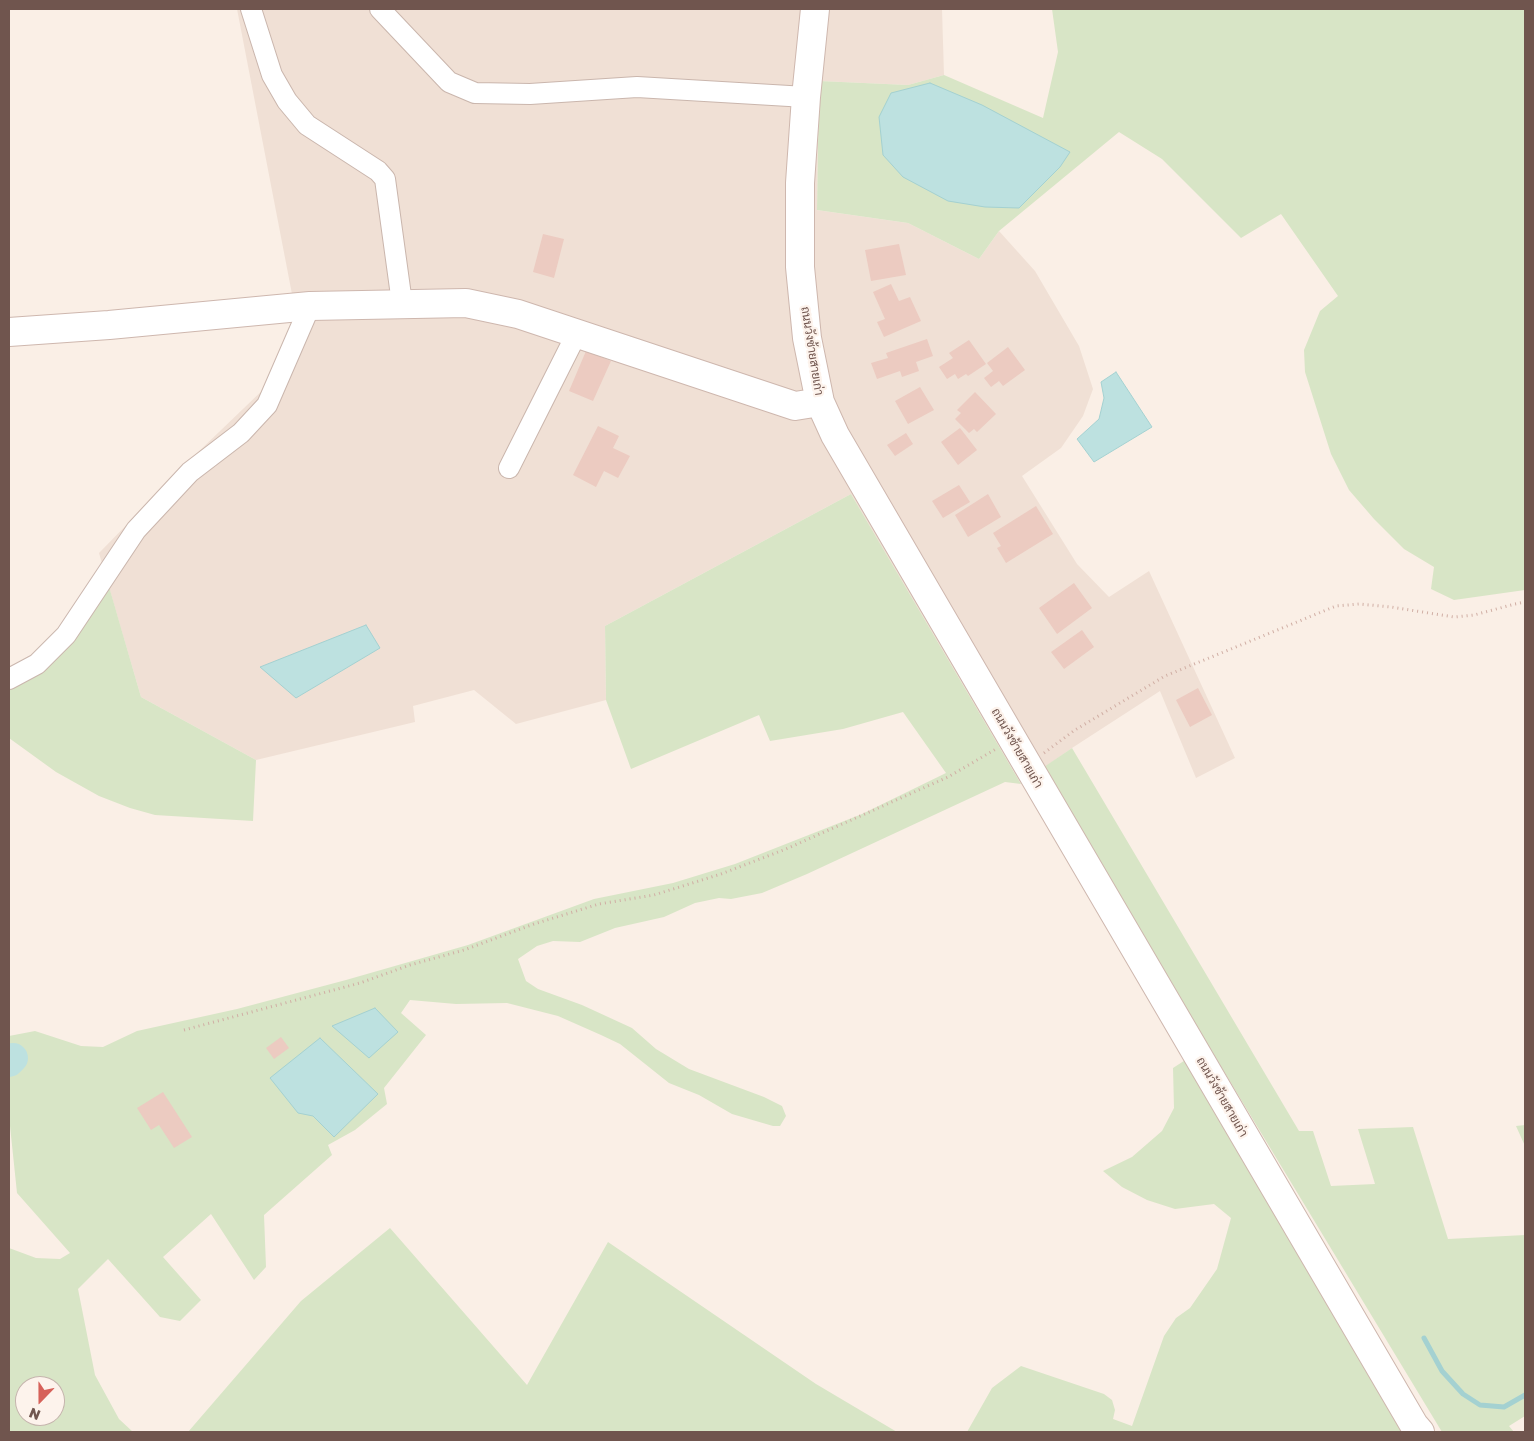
<!DOCTYPE html>
<meta charset="utf-8">
<style>
body{margin:0}
#map{position:relative;width:1534px;height:1441px;overflow:hidden;background:#faefe6;font-family:"Golos Text",sans-serif}
canvas{display:block}
.frame{position:absolute;inset:0;border:10px solid #70554e;pointer-events:none}
.north{position:absolute;left:15px;top:1376px;width:50px;height:50px;box-sizing:border-box;background:#fdf3ec;border:1px solid #c5b4ad;border-radius:50%;rotate:202deg;font-size:14px;font-weight:700;line-height:20px;text-align:center;color:#70554e}
.north::after{content:'';display:block;margin:auto;width:18px;height:22px;background:#d66159;clip-path:polygon(50% 0,100% 100%,50% 72%,0 100%)}
</style>
<div id="map">
<canvas width="1534" height="1441"></canvas>
<div class="frame"></div>
<div class="north">N</div>
</div>
<script>
const c = document.querySelector('canvas').getContext('2d');
c.lineJoin = 'round';
function paint(path, color) {
  c.fillStyle = color;
  c.fill(path, 'evenodd');
}
function shape(rows) {
  const path = new Path2D();
  for (const r of rows) {
    path.moveTo(r[0], r[1]);
    for (let i = 2; i < r.length; i += 2) path.lineTo(r[i], r[i + 1]);
  }
  return path;
}
function strokePath(path, color, width, dash) {
  c.strokeStyle = color;
  c.lineWidth = width;
  c.lineCap = dash ? 'butt' : 'round';
  c.setLineDash(dash || []);
  c.stroke(path);
}
function label(font, color, halo, rows, align = 'center') {
  c.font = font + ' "Golos Text",Sarabun,sans-serif';
  c.lineWidth = 4.5;
  c.setLineDash([]);
  c.textBaseline = 'middle';
  c.strokeStyle = halo;
  c.fillStyle = color;
  for (const [text, x, y, turn = 0] of rows) {
    c.save();
    c.translate(x, y);
    c.rotate((+turn || 0) * Math.PI / 180);
    c.textAlign = isNaN(turn) ? turn : align;
    if (halo) c.strokeText(text, 0, 0);
    c.fillText(text, 0, 0);
    c.restore();
  }
}
paint(shape([
 [237,9,942,9,944,75,908,85,819,81,817,210,908,223,979,259,999,231,1035,271,1079,346,1093,389,1083,416,1061,448,1022,476,1077,564,1109,597,1149,571,1235,758,1196,778,1160,691,1072,748,1021,784,851,494,605,626,606,700,516,724,474,690,413,706,415,722,256,760,141,697,99,553,194,456,269,384,297,320]
]), '#f0e0d5');
paint(shape([
 [1052,9,1525,9,1525,590,1454,600,1431,589,1434,567,1404,549,1374,519,1349,490,1331,454,1305,372,1304,350,1320,311,1338,296,1281,214,1241,238,1162,159,1119,132,999,231,979,259,908,223,817,210,819,81,908,85,944,75,1043,118,1058,52],
 [851,494,1021,784,1005,782,807,874,762,893,731,899,719,898,695,903,664,917,615,928,580,942,553,941,537,946,518,959,526,981,538,989,582,1005,632,1028,656,1049,689,1069,764,1097,782,1106,786,1116,780,1126,773,1126,732,1114,699,1095,669,1083,620,1044,601,1035,558,1016,507,1003,456,1004,410,1000,401,1013,426,1035,384,1088,387,1104,355,1130,328,1145,332,1155,264,1215,266,1267,254,1280,211,1214,163,1257,201,1300,180,1321,160,1317,108,1259,78,1289,95,1375,119,1419,133,1432,9,1432,9,1248,36,1258,60,1259,70,1253,17,1193,10,1126,9,1126,9,1036,35,1031,81,1046,103,1047,137,1031,237,1009,346,980,468,945,594,899,673,883,735,864,862,814,946,773,903,712,843,729,770,741,759,715,631,769,606,700,605,626],
 [25,1386,55,1386,55,1416,25,1416],
 [108,583,141,697,256,760,253,821,155,815,130,808,99,796,56,772,9,738,9,688],
 [1072,748,1299,1131,1313,1131,1331,1186,1375,1184,1358,1129,1413,1127,1448,1239,1525,1235,1525,1416,1509,1426,1514,1432,1442,1432,1041,769],
 [1190,1057,1410,1432,967,1432,992,1388,1021,1366,1104,1394,1112,1400,1115,1410,1113,1419,1132,1426,1164,1336,1176,1318,1190,1308,1217,1269,1231,1218,1214,1204,1175,1209,1147,1200,1122,1187,1103,1171,1132,1157,1162,1131,1174,1108,1173,1068],
 [1525,1125,1525,1146,1516,1126],
 [390,1228,527,1385,608,1242,816,1384,897,1432,188,1432,301,1301]
]), '#d8e5c6');
const water = shape([
 [930,83,982,105,1070,152,1060,167,1019,208,985,207,948,201,903,177,883,155,879,117,891,93,930,83],
 [1116,372,1152,427,1094,462,1077,439,1099,419,1104,398,1101,382,1116,372],
 [366,625,380,648,296,698,260,667,366,625],
 [375,1008,398,1032,369,1058,332,1026,375,1008],
 [320,1038,378,1094,334,1137,313,1116,298,1113,270,1078,320,1038]
]);
paint(water, '#bde1e0');
strokePath(water, '#a4d1d1', 1);
strokePath(shape([
 [1424,1338,1442,1371,1463,1394,1480,1405,1504,1407,1525,1395]
]), '#a4d1d1', 5);
strokePath(shape([
 [9,1062,13,1058]
]), '#bde1e0', 30);
paint(shape([
 [543,234,564,239,554,278,533,272],
 [899,244,906,275,871,281,865,250],
 [891,284,899,301,910,297,921,321,884,337,877,322,885,319,873,292],
 [927,339,933,356,916,362,919,371,902,377,900,371,877,379,871,363,888,358,886,353],
 [969,340,986,364,968,376,966,374,958,379,955,374,947,379,939,367,953,358,949,353],
 [1008,347,1025,370,1003,386,999,381,991,387,984,378,993,371,987,363],
 [586,351,611,361,593,401,569,391],
 [920,387,934,410,908,424,895,401],
 [975,392,996,414,977,432,974,429,969,433,955,419,961,413,957,410],
 [598,426,619,436,613,448,630,456,618,478,604,471,596,487,573,475],
 [960,428,977,450,958,465,941,442],
 [906,433,913,444,895,456,887,445],
 [959,485,970,502,943,518,932,501],
 [988,494,1001,517,968,537,955,515],
 [1036,506,1053,534,1006,563,997,548,1001,546,993,533],
 [1074,583,1092,608,1057,634,1039,608],
 [1082,630,1094,647,1064,669,1051,652],
 [1198,688,1212,715,1190,727,1176,700],
 [281,1037,289,1048,274,1059,266,1048],
 [163,1092,192,1137,174,1148,159,1125,151,1130,137,1108]
]), '#eccbc1');
const street = shape([
 [251,9,272,75,287,101,307,125,378,171,385,179,402,303],
 [380,9,449,82,475,93,530,94,637,87,806,97],
 [509,468,577,333],
 [9,679,37,664,66,635,136,530,190,472,241,433,267,405,310,306]
]);
const secondary = shape([
 [815,9,806,97,800,183,800,267,807,338,820,402,835,435,1027,764,1414,1425,1420,1432],
 [9,332,109,325,310,306,466,303,518,314,795,406,820,402]
]);
strokePath(street, '#cab6ad', 22);
strokePath(secondary, '#ceb7ae', 30);
strokePath(shape([
 [1044,753,1075,730,1165,676,1336,606,1359,604,1391,607,1454,617,1474,615,1515,604,1525,602],
 [184,1030,360,983,410,965,464,950,534,924,599,904,654,895,721,874,786,849,948,777,996,749]
]), '#d0aea4', 3, [1, 4]);
strokePath(street, '#fff', 20);
strokePath(secondary, '#fff', 28);
label('12px', '#70554e', '#fdf3ec', [
 ["ถนนวังซ้ายสายเก่า",812,351,81],
 ["ถนนวังซ้ายสายเก่า",1017,748,60],
 ["ถนนวังซ้ายสายเก่า",1222,1097,60]
]);
</script>
